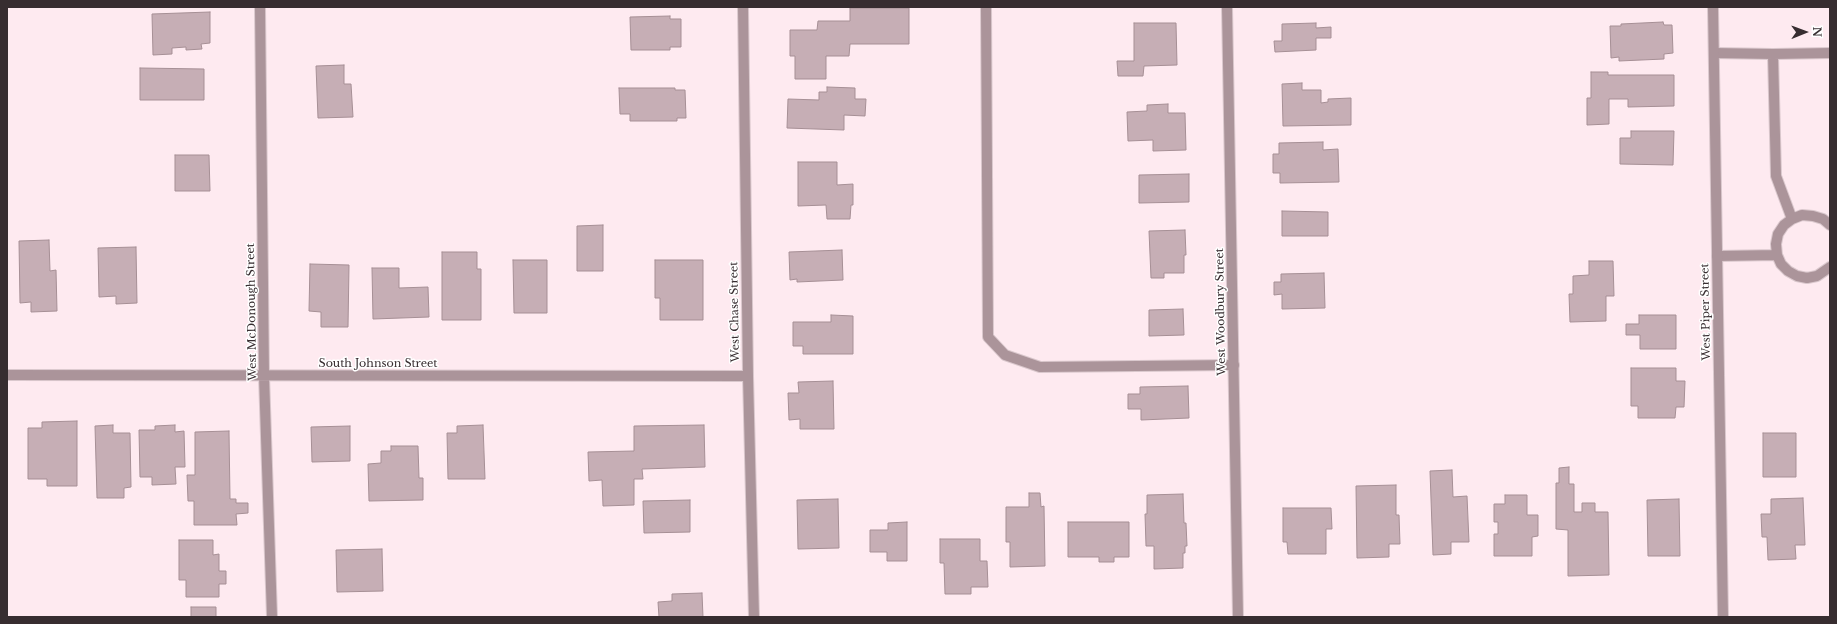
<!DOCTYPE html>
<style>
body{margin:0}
#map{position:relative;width:1837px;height:624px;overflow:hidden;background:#feeaf0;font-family:"Libre Baskerville",serif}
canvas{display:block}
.frame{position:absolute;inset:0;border:8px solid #372d30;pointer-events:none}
.north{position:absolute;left:1785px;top:12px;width:40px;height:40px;-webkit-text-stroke:3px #fff;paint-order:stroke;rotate:89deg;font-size:11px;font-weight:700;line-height:16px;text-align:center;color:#372d30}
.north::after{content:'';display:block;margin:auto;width:14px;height:18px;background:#372d30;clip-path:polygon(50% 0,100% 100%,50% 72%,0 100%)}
</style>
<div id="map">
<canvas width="1837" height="624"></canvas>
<div class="frame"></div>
<div class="north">N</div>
</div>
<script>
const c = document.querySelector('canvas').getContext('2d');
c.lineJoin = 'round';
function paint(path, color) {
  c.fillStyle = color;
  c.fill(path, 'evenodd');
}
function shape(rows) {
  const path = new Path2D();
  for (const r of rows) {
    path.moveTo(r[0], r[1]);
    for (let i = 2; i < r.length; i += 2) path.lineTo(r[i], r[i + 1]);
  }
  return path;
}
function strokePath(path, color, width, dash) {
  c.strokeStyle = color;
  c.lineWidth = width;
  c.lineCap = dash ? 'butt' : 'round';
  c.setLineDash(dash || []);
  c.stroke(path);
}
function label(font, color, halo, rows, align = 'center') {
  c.font = font + ' "Libre Baskerville",serif';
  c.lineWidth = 3;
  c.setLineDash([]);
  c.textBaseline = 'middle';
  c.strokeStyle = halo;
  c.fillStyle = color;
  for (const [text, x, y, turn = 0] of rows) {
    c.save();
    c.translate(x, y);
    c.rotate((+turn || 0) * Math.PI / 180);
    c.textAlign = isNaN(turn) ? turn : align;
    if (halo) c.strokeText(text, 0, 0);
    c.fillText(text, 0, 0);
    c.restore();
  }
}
const building = shape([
 [850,8,909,8,909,44,850,44,849,56,826,56,826,79,795,79,795,56,790,56,790,30,817,30,818,21,850,21,850,8],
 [210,12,210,43,201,44,202,49,186,50,186,47,172,48,172,54,153,55,152,14,210,12],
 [670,16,670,19,681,19,681,47,670,47,670,50,631,50,630,17,670,16],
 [1663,22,1664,25,1672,25,1673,53,1664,54,1664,59,1619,61,1619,57,1611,58,1610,26,1621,26,1621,24,1663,22],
 [1134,23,1176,23,1177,65,1144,66,1143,76,1118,76,1117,61,1134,61,1134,23],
 [1316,23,1316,28,1331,27,1331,38,1316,38,1316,50,1275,52,1274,41,1282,41,1282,24,1316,23],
 [344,65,344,84,351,84,353,117,318,118,316,66,344,65],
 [140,68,204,69,204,100,140,100,140,68],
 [1591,72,1608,72,1608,75,1674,75,1674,106,1628,107,1628,99,1609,99,1609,124,1587,125,1587,98,1591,98,1591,72],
 [1302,83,1302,90,1321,90,1321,103,1328,102,1328,99,1351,98,1351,125,1283,126,1282,84,1302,83],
 [827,87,855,88,855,99,866,99,865,116,844,115,844,130,787,128,788,99,819,100,819,92,827,92,827,87],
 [619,88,675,88,675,90,685,90,686,118,677,118,677,121,630,121,630,114,620,114,619,88],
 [1168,104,1168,113,1185,113,1186,150,1153,151,1153,140,1128,141,1127,112,1147,111,1147,105,1168,104],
 [1631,131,1674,131,1673,165,1620,164,1620,138,1631,138,1631,131],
 [1323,142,1323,150,1338,149,1339,182,1280,183,1280,173,1273,173,1273,154,1279,154,1279,143,1323,142],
 [175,155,209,155,210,191,175,191,175,155],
 [798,162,837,162,837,185,853,184,853,205,851,205,850,219,827,219,826,205,798,206,798,162],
 [1189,174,1189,202,1139,203,1139,175,1189,174],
 [1282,211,1328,212,1328,236,1282,236,1282,211],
 [603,225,603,271,577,271,577,226,603,225],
 [1185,230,1186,255,1184,255,1184,273,1164,273,1164,278,1151,278,1149,231,1185,230],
 [49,240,50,271,56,270,57,311,31,312,31,302,20,303,19,241,49,240],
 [136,247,137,303,116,304,116,296,99,297,98,248,136,247],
 [842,250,843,280,797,282,797,279,790,280,789,252,842,250],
 [442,252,477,252,477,269,481,269,481,320,442,320,442,252],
 [513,260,547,260,547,313,514,313,513,260],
 [655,260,703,260,703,320,660,320,660,298,655,298,655,260],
 [1589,261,1613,261,1614,296,1606,296,1606,321,1570,322,1569,294,1573,294,1573,276,1589,275,1589,261],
 [310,264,349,265,348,327,321,327,321,312,309,311,310,264],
 [372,268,399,268,399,288,428,287,429,317,373,319,372,268],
 [1324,273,1325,308,1282,309,1282,294,1274,295,1274,282,1281,282,1281,274,1324,273],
 [1183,309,1184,335,1149,336,1149,310,1183,309],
 [831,315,853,316,853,354,803,354,803,346,793,346,793,322,831,322,831,315],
 [1639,315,1676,315,1676,349,1640,349,1640,335,1626,335,1626,324,1639,324,1639,315],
 [1631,368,1676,368,1676,381,1685,381,1684,407,1676,407,1675,418,1638,418,1638,406,1631,406,1631,368],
 [833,381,834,429,800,429,800,419,789,420,788,393,799,393,798,382,833,381],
 [1188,386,1189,418,1141,420,1141,409,1128,409,1128,394,1140,394,1140,387,1188,386],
 [77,421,77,486,47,486,47,479,28,479,28,428,42,428,42,422,77,421],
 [113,425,113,433,130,433,131,487,124,488,124,498,97,498,95,426,113,425],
 [175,425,175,432,184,431,185,467,175,467,176,484,152,485,152,477,140,477,139,430,155,430,155,426,175,425],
 [483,425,485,479,448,479,447,433,457,433,457,426,483,425],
 [704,425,705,467,642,469,643,479,634,479,634,505,603,506,602,480,589,481,588,452,634,451,634,426,704,425],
 [350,426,350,461,312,462,311,427,350,426],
 [229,431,230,499,236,499,236,503,248,503,248,513,236,514,237,525,194,525,194,501,188,501,187,475,195,475,195,432,229,431],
 [1763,433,1796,433,1796,477,1763,477,1763,433],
 [391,446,418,446,419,478,423,478,423,500,369,501,368,464,381,463,381,451,391,451,391,446],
 [1569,467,1569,484,1574,484,1574,512,1582,512,1582,503,1595,503,1595,512,1608,512,1609,575,1568,576,1568,530,1556,529,1556,483,1559,483,1559,468,1569,467],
 [1452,470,1453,497,1467,496,1469,542,1451,542,1451,554,1433,555,1430,471,1452,470],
 [1396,485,1396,515,1399,515,1400,544,1389,544,1389,557,1357,558,1356,486,1396,485],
 [1029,493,1040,493,1041,507,1044,506,1045,566,1010,567,1010,542,1006,542,1006,507,1029,507,1029,493],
 [1183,494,1184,523,1186,523,1187,546,1185,546,1185,553,1183,553,1183,568,1154,569,1154,546,1146,546,1145,514,1147,514,1147,495,1183,494],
 [1505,495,1527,495,1527,515,1538,515,1538,536,1532,537,1532,556,1494,556,1494,534,1498,534,1498,522,1494,522,1494,504,1505,504,1505,495],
 [1803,498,1805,545,1795,545,1796,559,1768,560,1767,537,1762,537,1761,514,1771,514,1771,499,1803,498],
 [838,499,839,548,798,549,797,500,838,499],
 [1679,499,1680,556,1648,556,1647,500,1679,499],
 [690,500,690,532,644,533,643,501,690,500],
 [1283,508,1331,508,1332,529,1326,529,1326,554,1288,554,1287,542,1283,542,1283,508],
 [907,522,907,561,887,561,887,552,870,552,870,530,888,530,888,523,907,522],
 [1068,522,1129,522,1129,557,1114,557,1114,562,1099,562,1099,557,1068,557,1068,522],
 [940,539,980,539,980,561,987,561,988,587,971,587,971,594,945,594,944,563,940,563,940,539],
 [179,540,213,540,213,555,219,554,219,571,226,571,226,584,219,584,219,597,186,597,186,580,179,580,179,540],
 [382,549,383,591,337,592,336,550,382,549],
 [702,593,703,617,659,617,658,602,672,601,672,594,702,593],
 [191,607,216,607,216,617,191,617,191,607]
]);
paint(building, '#c6aeb5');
strokePath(building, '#a68f95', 1);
const service = shape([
 [986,7,988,337,1005,355,1040,367,1234,365],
 [1714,53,1773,54],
 [1792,219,1776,176,1773,54,1830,53],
 [1830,225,1823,219,1813,216,1802,215,1792,219,1784,225,1778,234,1776,244,1777,255,1781,264,1788,271,1797,276,1807,278,1817,276,1830,267],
 [1717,256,1777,255]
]);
const minor = shape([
 [260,7,264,376,272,617],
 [743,7,748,376,754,617],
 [1227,7,1238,617],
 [1713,7,1723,617],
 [7,375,748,376]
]);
strokePath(service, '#dac8cd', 12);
strokePath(minor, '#dac8cd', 12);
strokePath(service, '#ab949a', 10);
strokePath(minor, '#ab949a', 10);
label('11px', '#372d30', '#fff', [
 ["West McDonough Street",252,312,-91],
 ["West Chase Street",735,312,-91],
 ["West Woodbury Street",1221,312,-91],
 ["West Piper Street",1706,312,-91],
 ["South Johnson Street",378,364]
]);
</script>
